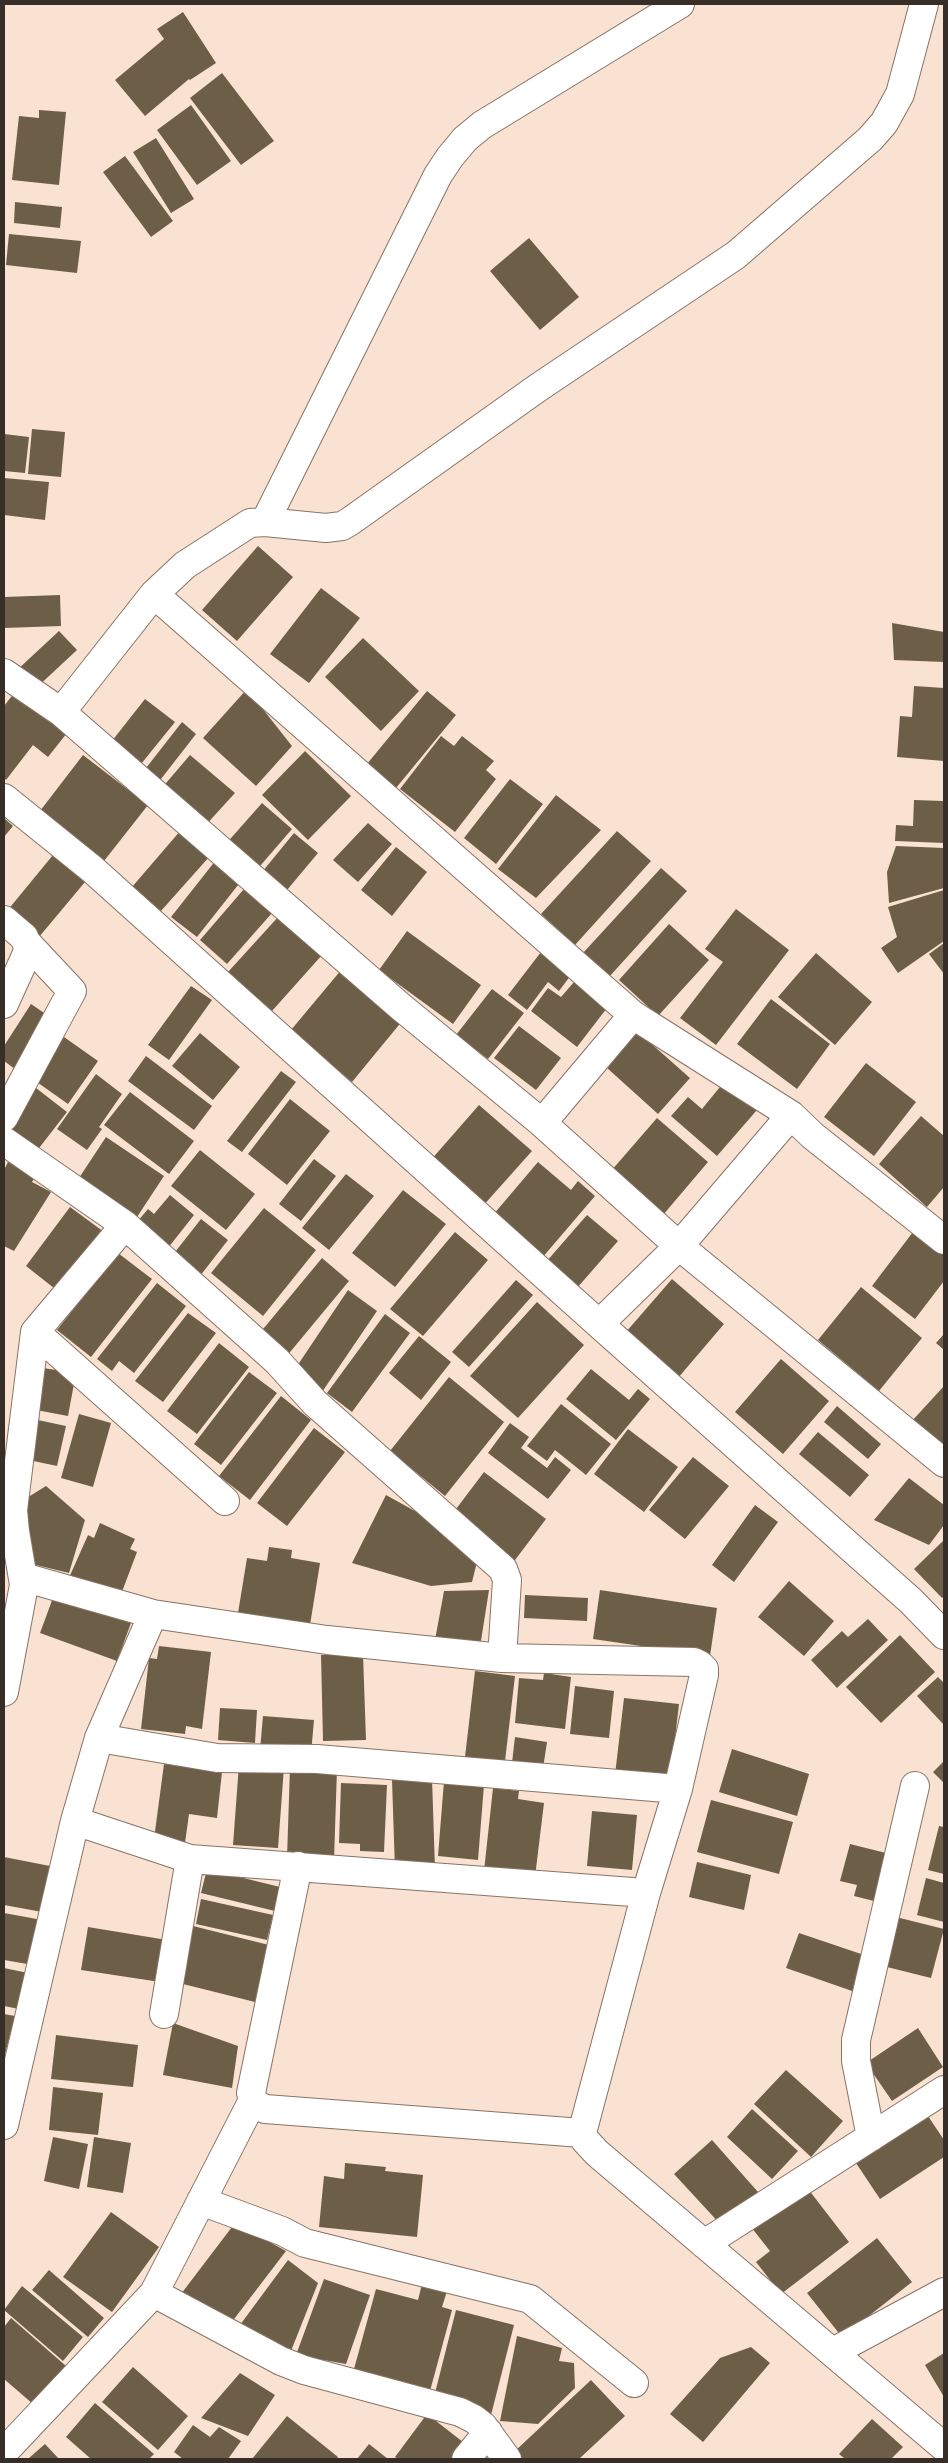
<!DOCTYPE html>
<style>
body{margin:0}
#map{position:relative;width:948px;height:2463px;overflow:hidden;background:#fae2d3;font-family:"Sofia Sans Condensed",sans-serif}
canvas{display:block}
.frame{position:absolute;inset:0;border:5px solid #372e28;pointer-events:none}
</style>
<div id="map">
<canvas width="948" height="2463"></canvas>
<div class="frame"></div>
</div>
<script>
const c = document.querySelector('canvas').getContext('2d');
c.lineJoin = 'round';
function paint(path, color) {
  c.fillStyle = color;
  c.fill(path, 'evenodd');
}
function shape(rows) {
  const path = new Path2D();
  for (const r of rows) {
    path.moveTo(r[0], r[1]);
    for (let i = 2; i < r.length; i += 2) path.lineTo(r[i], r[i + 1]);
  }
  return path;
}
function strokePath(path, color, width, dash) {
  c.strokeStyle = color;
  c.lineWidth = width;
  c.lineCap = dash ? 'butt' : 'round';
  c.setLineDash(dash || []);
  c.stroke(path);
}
paint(shape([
 [183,12,216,63,190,80,189,79,145,116,115,80,164,39,157,29],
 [222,73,274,141,241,165,190,98],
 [191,105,231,161,197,185,157,130],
 [39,110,66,112,59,185,12,180,19,116,39,118],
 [156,138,194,199,171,213,133,152],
 [125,156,173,221,151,237,103,172],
 [15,202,62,207,60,228,14,223],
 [9,234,81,241,77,273,6,265],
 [529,238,579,297,540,330,490,271],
 [32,429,65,432,61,477,28,474],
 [4,434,29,437,25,473,4,471],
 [4,478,49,482,45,520,4,515],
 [258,546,293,577,237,641,202,610],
 [321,588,360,618,309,683,270,654],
 [60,595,61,626,4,628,4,597],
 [892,623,944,632,944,662,894,660],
 [59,631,77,650,34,690,16,671],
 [363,638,419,691,381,731,325,677],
 [914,686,944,688,944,761,897,757,900,716,912,717],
 [247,689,292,746,256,786,203,738],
 [427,691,456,715,396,788,367,764],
 [15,692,67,733,48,757,33,745,6,780,4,778,4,706],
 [145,699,175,722,137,769,108,746],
 [182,722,196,734,154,788,139,777],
 [441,736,454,746,462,736,494,761,486,770,496,779,455,832,400,789],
 [305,751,351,796,308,840,262,795],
 [83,755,148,805,104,861,40,811],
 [190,755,235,793,204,827,161,789],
 [510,779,543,804,496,864,464,838],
 [556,795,601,830,536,898,498,869],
 [914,800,944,801,944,843,895,841,896,825,913,826],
 [262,803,292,829,254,873,224,846],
 [4,818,13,826,4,837],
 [368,823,392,844,358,882,333,860],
 [181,830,210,856,160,912,132,887],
 [617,831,651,861,575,945,541,914],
 [294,833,318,853,282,896,258,877],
 [896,846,944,848,944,888,889,903,887,872],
 [396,847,427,872,392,916,361,890],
 [53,855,85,882,39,937,7,911],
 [216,860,242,880,197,937,171,917],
 [661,868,687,891,609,977,583,953],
 [244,889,272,913,227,964,200,940],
 [944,890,944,941,898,973,881,948,897,937,888,907],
 [736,909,789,950,716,1045,680,1018,723,962,705,949],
 [279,916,322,955,272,1011,228,972],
 [669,924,709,960,658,1016,619,980],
 [407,931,481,985,453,1024,379,970],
 [944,943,944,974,929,954],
 [541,952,571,975,559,991,548,982,527,1010,508,995],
 [816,953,872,1002,835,1045,778,997],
 [342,969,403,1020,352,1082,291,1030],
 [574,982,607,1008,577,1047,531,1011,548,988,561,997],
 [191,986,212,1000,169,1060,148,1045],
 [492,989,524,1013,488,1059,456,1035],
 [771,999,830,1044,797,1089,737,1044],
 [31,1004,50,1017,15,1069,4,1061,4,1046],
 [519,1026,561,1058,536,1090,494,1058],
 [638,1032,690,1078,658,1114,606,1067],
 [200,1033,240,1067,213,1100,172,1066],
 [64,1037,98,1061,68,1104,34,1080],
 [146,1056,212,1106,194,1130,128,1081],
 [866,1063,916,1102,874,1156,824,1117],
 [281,1071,296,1082,242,1152,227,1141],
 [96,1074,122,1094,99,1127,102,1129,87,1150,57,1129],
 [724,1082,757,1110,717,1156,671,1116,688,1097,702,1109],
 [36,1088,67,1112,36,1152,4,1127],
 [130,1092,194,1141,169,1174,104,1125],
 [290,1099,330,1131,287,1185,248,1154],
 [479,1105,532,1151,482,1207,430,1161],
 [921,1116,944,1136,944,1187,927,1207,879,1164],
 [657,1118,708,1162,663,1215,611,1171],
 [106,1137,164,1176,137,1217,79,1178],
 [200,1150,255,1194,226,1230,171,1186],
 [314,1159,336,1176,301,1221,279,1204],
 [8,1162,35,1177,32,1182,51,1192,14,1251,4,1246,4,1170],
 [538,1162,571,1190,578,1181,595,1196,542,1258,493,1215],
 [346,1174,374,1196,329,1250,302,1228],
 [403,1190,446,1224,395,1287,352,1253],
 [170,1195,194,1215,168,1248,137,1222,148,1209,154,1214],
 [70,1207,104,1232,59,1292,26,1266],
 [264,1208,316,1250,263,1316,211,1273],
 [587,1215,618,1241,577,1288,546,1262],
 [201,1219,228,1240,200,1276,168,1261],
 [916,1228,944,1249,944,1281,915,1319,872,1286],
 [455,1232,488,1260,423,1336,390,1309],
 [118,1253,152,1279,91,1357,57,1330],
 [322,1258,349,1281,286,1357,259,1334],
 [672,1279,724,1324,678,1378,626,1332],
 [516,1280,533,1295,469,1367,452,1352],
 [157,1283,186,1306,134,1373,119,1361,112,1371,97,1359],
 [861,1287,922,1338,879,1391,818,1340],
 [348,1290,377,1311,320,1395,291,1375],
 [537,1302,584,1345,518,1418,470,1376],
 [188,1313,216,1333,163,1402,135,1381],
 [385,1314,410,1333,352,1412,327,1393],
 [944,1334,944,1350,936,1343],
 [419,1336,451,1362,421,1400,389,1373],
 [219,1343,249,1367,197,1434,167,1411],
 [781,1359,829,1401,783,1454,735,1412],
 [43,1368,76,1373,68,1416,36,1410],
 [591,1369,629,1400,638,1389,650,1399,616,1440,566,1399],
 [249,1372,277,1393,221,1465,194,1444],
 [449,1377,504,1422,445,1496,390,1451],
 [944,1386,944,1452,911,1422],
 [281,1396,311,1420,250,1500,219,1476],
 [561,1404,611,1444,586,1475,555,1450,547,1461,527,1446],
 [837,1406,881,1444,868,1459,824,1422],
 [79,1414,111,1423,93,1487,61,1478],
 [33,1419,66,1426,57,1466,24,1459],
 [510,1423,529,1437,521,1448,547,1468,555,1457,571,1470,548,1499,488,1453],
 [314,1428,345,1452,287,1526,257,1503],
 [628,1429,678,1467,644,1512,594,1474],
 [818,1432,869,1475,850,1497,799,1454],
 [693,1457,729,1486,685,1539,649,1510],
 [484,1472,546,1519,512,1564,450,1517],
 [909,1478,944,1505,944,1525,929,1545,874,1520],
 [46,1486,85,1520,69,1573,28,1563,25,1499],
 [386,1495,433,1521,478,1558,472,1582,431,1586,352,1563],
 [755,1505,778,1522,734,1582,712,1565],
 [100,1523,135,1539,130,1549,137,1552,120,1597,68,1580,88,1535,94,1538],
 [944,1540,944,1596,942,1598,914,1569],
 [269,1547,292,1550,291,1558,320,1563,310,1625,238,1613,247,1558,267,1561],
 [789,1581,834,1621,804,1656,758,1617],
 [489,1590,480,1647,435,1640,444,1591],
 [600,1590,717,1608,710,1656,593,1639],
 [54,1595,131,1623,117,1661,40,1633],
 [525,1595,588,1598,587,1621,524,1618],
 [868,1619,888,1640,837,1688,811,1660,842,1631,848,1637],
 [900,1635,935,1672,881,1723,846,1687],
 [159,1646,211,1652,202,1729,186,1726,185,1734,141,1729,149,1658,157,1659],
 [363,1654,366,1740,323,1741,321,1655],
 [475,1671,515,1676,505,1761,465,1757],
 [544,1673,571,1677,565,1729,515,1723,519,1678,543,1680],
 [938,1677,944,1683,944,1725,917,1696],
 [575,1686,614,1691,609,1738,570,1734],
 [624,1698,679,1704,670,1781,615,1775],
 [220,1708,257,1710,255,1743,218,1740],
 [263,1716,314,1720,311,1754,260,1750],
 [515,1737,547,1742,542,1775,511,1771],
 [732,1749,809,1774,797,1816,719,1792],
 [944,1761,944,1783,933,1772],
 [164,1764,222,1772,217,1818,189,1814,185,1843,154,1839],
 [239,1764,284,1767,278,1848,233,1845],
 [290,1767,337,1769,334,1860,287,1858],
 [432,1778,435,1869,395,1870,392,1780],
 [444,1781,484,1785,478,1860,438,1856],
 [341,1783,387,1785,384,1852,360,1851,360,1844,339,1843],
 [493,1788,519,1791,518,1799,544,1803,535,1877,484,1871],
 [711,1800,793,1822,779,1874,697,1852],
 [592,1811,637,1815,632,1870,587,1866],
 [939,1826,944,1827,944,1874,928,1870],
 [850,1844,894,1855,882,1903,854,1896,857,1885,840,1881],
 [4,1857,50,1866,42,1912,4,1905],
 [697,1862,751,1875,744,1910,689,1897],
 [207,1869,284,1888,279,1912,201,1893],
 [926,1878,944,1883,944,1922,917,1915],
 [201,1899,273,1915,267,1940,196,1924],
 [4,1913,42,1920,33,1965,4,1960],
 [896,1917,944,1929,931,1978,883,1966],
 [189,1925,273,1946,259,2003,175,1982],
 [88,1927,167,1940,160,1982,81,1970],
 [799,1933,867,1956,855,1992,786,1968],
 [4,1968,28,1973,19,2009,4,2006],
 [4,2014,15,2016,4,2058],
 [173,2023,238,2046,232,2088,163,2075],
 [918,2028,943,2067,892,2101,866,2063],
 [56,2035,138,2045,133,2087,51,2079],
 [786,2070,843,2121,811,2157,754,2104],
 [53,2087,103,2093,98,2135,49,2130],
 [752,2109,798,2151,772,2179,727,2137],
 [926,2113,944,2140,944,2157,880,2199,854,2160],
 [53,2137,88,2144,79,2189,44,2181],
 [94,2137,131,2143,123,2193,87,2187],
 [712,2140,758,2192,721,2225,674,2174],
 [345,2163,386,2167,385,2171,423,2175,417,2237,319,2227,324,2176,344,2179],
 [805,2185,849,2242,781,2294,756,2262,770,2251,751,2227],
 [111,2212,159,2247,112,2312,63,2277],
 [235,2223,286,2251,231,2323,181,2294],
 [877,2238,912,2282,842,2337,807,2293],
 [288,2260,318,2283,289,2356,237,2329],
 [49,2270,104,2318,88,2337,32,2290],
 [324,2279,370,2295,346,2364,296,2355],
 [422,2284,447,2291,442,2307,452,2310,430,2391,354,2369,376,2289,418,2300],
 [22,2286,83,2337,63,2361,4,2310],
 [456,2310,514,2325,491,2415,433,2401],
 [11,2318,66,2366,33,2404,4,2379,4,2327],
 [517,2336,562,2348,559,2361,574,2363,575,2388,538,2424,500,2421],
 [751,2347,770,2363,703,2442,670,2414,720,2358],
 [944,2353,944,2397,925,2365],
 [133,2367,188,2416,158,2450,102,2402],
 [240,2373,275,2395,248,2436,201,2418],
 [591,2380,625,2416,579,2459,523,2459,515,2451],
 [95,2403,154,2454,149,2459,91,2459,66,2437],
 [427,2414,463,2442,451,2459,398,2459,395,2457],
 [287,2416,338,2457,337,2459,252,2459],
 [872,2419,903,2447,891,2459,845,2459,839,2454],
 [193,2425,210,2437,219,2427,241,2441,228,2459,183,2459,174,2452],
 [45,2444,59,2459,30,2459,29,2458],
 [369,2444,388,2459,357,2459]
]), '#6d5f47');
const minor = shape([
 [265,522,438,175,450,157,465,139,482,125,680,4],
 [154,594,633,1015,791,1115,813,1136,944,1240],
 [4,673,61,712,401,1007,542,1123,679,1246,944,1463],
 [61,712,154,594,185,565,250,523,265,522,326,528,342,526,349,522,539,387,736,255,870,139,884,123,900,94,924,4],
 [4,798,92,869,599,1324,911,1601,944,1635],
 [4,920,24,937,29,949,4,1004],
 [4,1117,72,991,28,944],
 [542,1123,633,1015],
 [4,1141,125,1225,277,1361,315,1403,503,1569,507,1580,502,1658],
 [599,1324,679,1246,791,1115],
 [35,1332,225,1501],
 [23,1577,153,1614,327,1640,502,1658,694,1662,700,1665,704,1669,704,1675,678,1789,646,1893,582,2133,585,2140,597,2153,944,2447],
 [4,1692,24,1585,15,1531,13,1510,35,1332,125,1225],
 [99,1738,217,1758,317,1759,678,1789],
 [75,1821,190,1859,646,1893],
 [298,1866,251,2093,253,2100,257,2105,265,2109,582,2133],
 [164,2014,190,1859],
 [4,2125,75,1821,99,1738,153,1614],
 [871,2137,856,2061,856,2040,915,1786],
 [201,2201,282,2231,305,2243,530,2299,634,2383],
 [704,2244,944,2090],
 [154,2293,281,2361,304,2370,460,2412,474,2419,483,2426,507,2459],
 [833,2352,944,2292],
 [4,2452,154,2293,253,2100],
 [466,2459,488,2432]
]);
strokePath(minor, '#887365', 30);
strokePath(minor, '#fff', 28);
</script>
